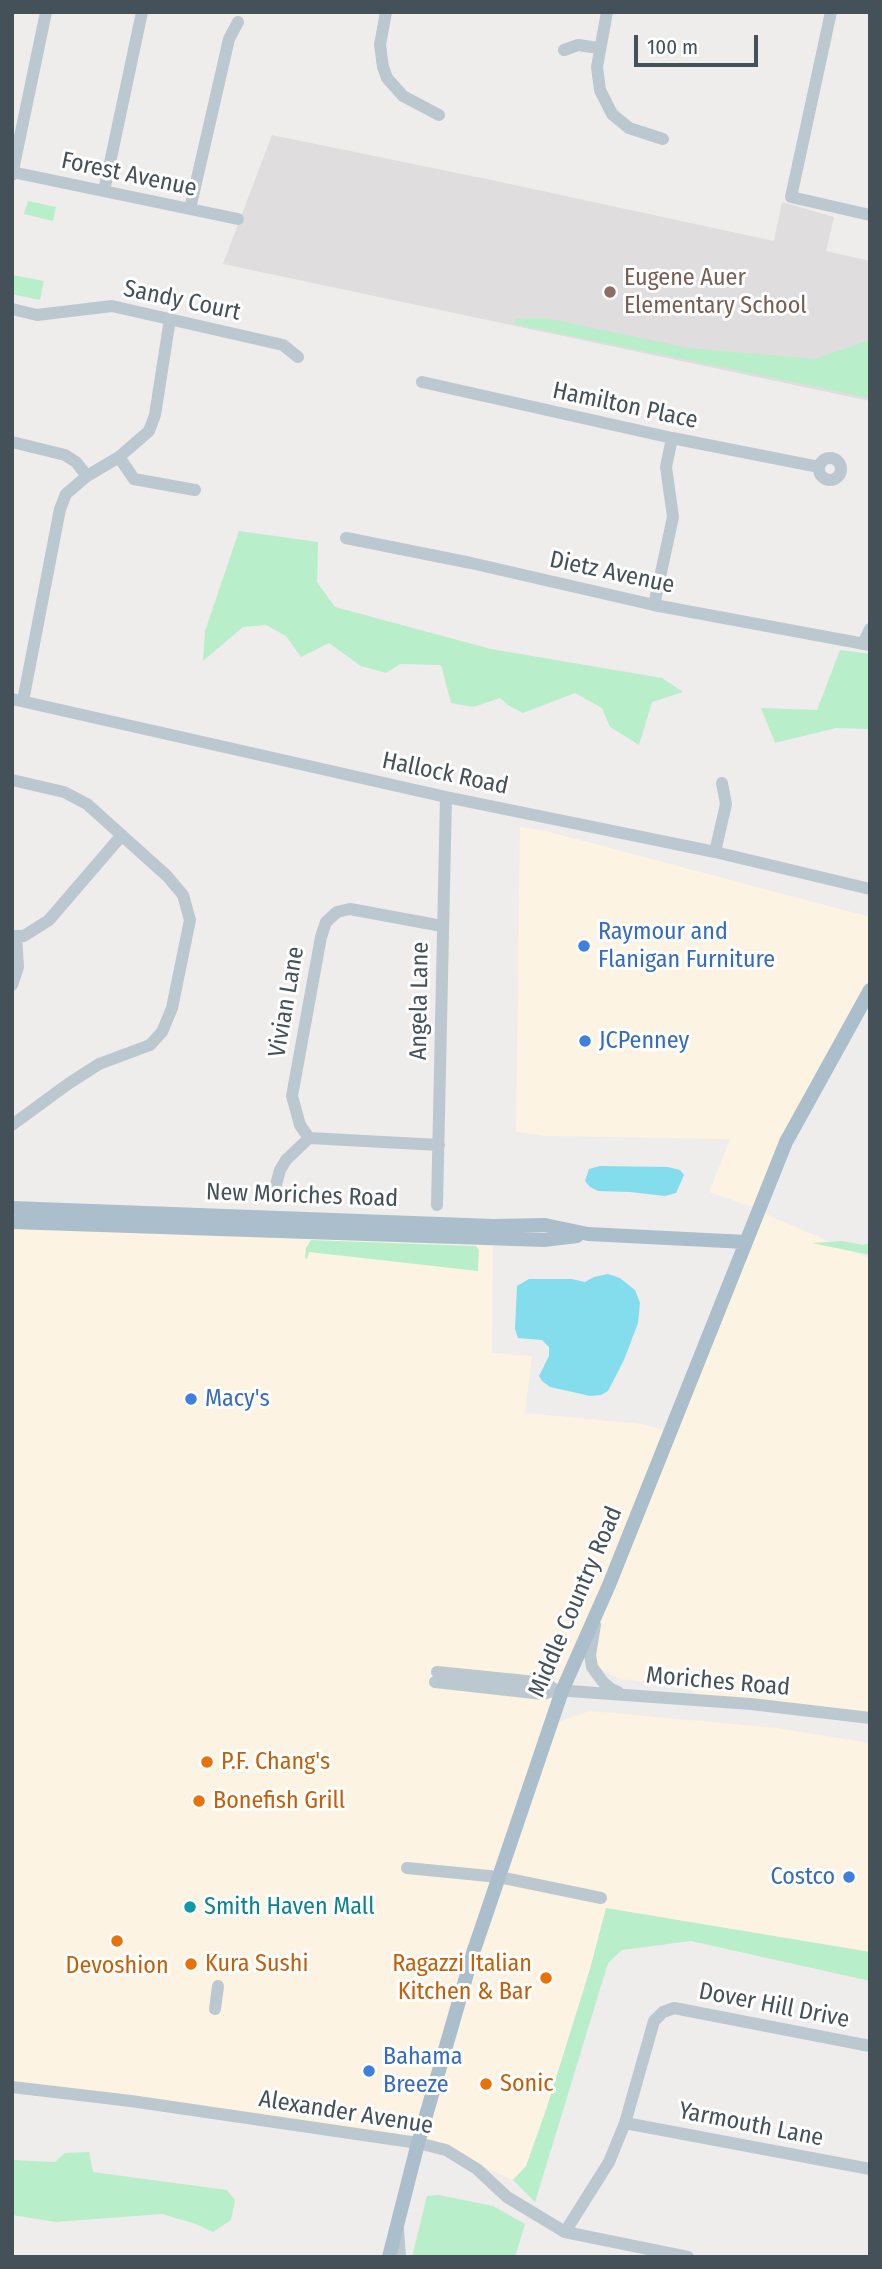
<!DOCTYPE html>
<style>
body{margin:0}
#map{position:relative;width:882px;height:2269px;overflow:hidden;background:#efecec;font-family:"Fira Sans Condensed",sans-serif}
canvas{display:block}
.frame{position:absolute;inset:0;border:14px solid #445159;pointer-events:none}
.scale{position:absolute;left:634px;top:35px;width:124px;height:32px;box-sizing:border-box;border:4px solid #445159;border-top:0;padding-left:9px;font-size:21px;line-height:24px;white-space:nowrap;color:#445159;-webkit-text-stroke:5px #fff;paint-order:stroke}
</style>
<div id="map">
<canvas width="882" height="2269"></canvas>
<div class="frame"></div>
<div class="scale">100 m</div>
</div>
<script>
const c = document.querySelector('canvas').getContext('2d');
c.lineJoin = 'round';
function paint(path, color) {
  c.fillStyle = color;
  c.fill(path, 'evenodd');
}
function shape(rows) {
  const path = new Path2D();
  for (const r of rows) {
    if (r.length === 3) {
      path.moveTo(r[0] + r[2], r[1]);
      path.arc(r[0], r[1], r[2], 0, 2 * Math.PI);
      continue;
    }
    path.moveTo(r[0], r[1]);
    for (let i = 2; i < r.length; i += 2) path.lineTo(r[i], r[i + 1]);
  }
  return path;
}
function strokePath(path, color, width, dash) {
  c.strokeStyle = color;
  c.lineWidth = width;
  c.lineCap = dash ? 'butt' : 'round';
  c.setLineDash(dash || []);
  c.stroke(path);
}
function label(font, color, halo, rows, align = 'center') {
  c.font = font + ' "Fira Sans Condensed",sans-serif';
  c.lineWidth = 6;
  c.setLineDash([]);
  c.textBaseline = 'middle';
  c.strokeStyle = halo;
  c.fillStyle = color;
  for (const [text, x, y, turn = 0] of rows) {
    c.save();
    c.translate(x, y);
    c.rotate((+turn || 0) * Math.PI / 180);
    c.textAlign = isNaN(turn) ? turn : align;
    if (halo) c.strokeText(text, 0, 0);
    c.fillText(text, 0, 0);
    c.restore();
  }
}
paint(shape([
 [520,827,546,831,870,917,870,990,759,1208,770,1216,870,1259,870,1718,712,1700,678,1685,620,1679,596,1667,581,1649,552,1724,590,1711,777,1728,870,1743,870,1952,606,1909,590,1969,546,2110,526,2166,513,2180,446,2150,12,2087,12,1210,493,1226,492,1353,532,1356,525,1413,642,1424,670,1432,759,1209,709,1192,730,1139,547,1136,516,1132]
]), '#fcf3e3');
paint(shape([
 [272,135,496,181,774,241,782,202,834,217,826,251,870,261,870,401,223,264]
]), '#e0ddde');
paint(shape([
 [28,201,56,207,53,221,24,214],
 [12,275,44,281,40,300,12,294],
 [546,318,689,348,815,359,870,340,870,398,514,324,515,319],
 [239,531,318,542,317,582,335,607,491,649,662,678,683,692,652,702,639,745,610,727,602,708,575,693,523,713,508,705,500,698,473,707,451,703,441,665,400,664,386,673,361,666,329,643,301,657,286,636,266,625,243,627,203,661,205,631],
 [840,650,870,654,870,729,836,728,775,743,761,708,817,710],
 [311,1240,476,1246,479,1250,478,1271,309,1252,307,1259,305,1258,306,1248],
 [842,1241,863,1245,870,1243,870,1255,812,1243],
 [606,1908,870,1952,870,1981,691,1941,622,1950,608,1963,535,2202,513,2180,526,2166,546,2110,590,1969],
 [89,2152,93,2172,227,2190,235,2200,231,2220,213,2232,196,2224,162,2214,56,2222,12,2215,12,2160,55,2162,65,2153],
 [439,2195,493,2206,525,2224,515,2257,412,2257,427,2196]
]), '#b8eeca');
paint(shape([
 [600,1166,668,1167,680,1170,684,1175,676,1193,665,1196,630,1192,598,1191,590,1187,585,1181,589,1169],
 [608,1274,620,1278,635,1290,640,1303,638,1323,624,1360,608,1391,601,1395,590,1396,550,1387,542,1381,539,1376,549,1356,549,1347,542,1340,518,1338,515,1329,517,1286,529,1279,572,1279,585,1282,594,1277]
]), '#84ddec');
strokePath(shape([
 [386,12,380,45,383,67,387,78,403,96,439,115],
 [607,12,597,67,600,90,612,114,629,128,663,139],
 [831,12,791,197,870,215],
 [564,50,578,45,599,48],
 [12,172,238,219],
 [12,175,46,12],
 [104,191,142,12],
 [190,209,229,39,238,22],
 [12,309,37,315,112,306,283,345,298,357],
 [422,382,672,438,819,467],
 [12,442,65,455,76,462,87,476],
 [119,457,134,479,195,490],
 [830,469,11],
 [346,538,471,563,654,605,870,645],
 [654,605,673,517,666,467,672,438],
 [863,644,870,629],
 [12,699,446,797,715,852,870,889],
 [23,701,60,509,66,494,87,476,119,457,149,431,155,415,170,319],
 [12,780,64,792,87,804,167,876,183,895,190,920,172,1008,162,1032,150,1045,99,1064,68,1084,12,1125],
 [715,852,726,804,722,783],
 [12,936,24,936,49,920,122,835],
 [12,985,18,967,16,936],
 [309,1138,439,1145],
 [273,1196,280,1170,286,1160,309,1138,300,1125,292,1096,321,937,326,922,337,912,350,909,442,926],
 [437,1205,446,797],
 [595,1625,590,1655,592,1667,603,1682,611,1689,618,1692],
 [437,1672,546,1683,555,1690],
 [435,1682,543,1694,555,1690,751,1704,870,1718],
 [407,1868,499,1877,601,1898],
 [215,2009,218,1986],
 [12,2087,131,2101,418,2143,446,2150,477,2169,507,2197,565,2232,688,2257],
 [625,2123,870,2169],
 [398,2229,400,2257],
 [565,2232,609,2162,625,2123,654,2021,663,2012,674,2008,870,2046]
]), '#bcc8cf', 12);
strokePath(shape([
 [12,1208,493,1226,545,1225,588,1234,746,1242],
 [12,1222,544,1240,577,1236],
 [389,2257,418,2143,473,1953,562,1691,609,1585,786,1142,870,990]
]), '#abbecc', 14);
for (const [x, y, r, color] of [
 [610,292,7,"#8d6e63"],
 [584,946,7,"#3f7fe0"],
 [585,1041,7,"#3f7fe0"],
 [191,1399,7,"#3f7fe0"],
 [207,1762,7,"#e8710a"],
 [199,1801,7,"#e8710a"],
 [849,1877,7,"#3f7fe0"],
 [190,1907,7,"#0f9aa8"],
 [117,1941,7,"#e8710a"],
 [191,1964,7,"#e8710a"],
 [546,1978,7,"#e8710a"],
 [369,2071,7,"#3f7fe0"],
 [486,2084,7,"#e8710a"]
]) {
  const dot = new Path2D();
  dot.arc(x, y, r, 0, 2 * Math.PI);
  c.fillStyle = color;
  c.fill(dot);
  strokePath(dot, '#fff', 2.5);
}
label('24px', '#445159', '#fff', [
 ["Forest Avenue",129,175,12],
 ["Sandy Court",182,301,12],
 ["Hamilton Place",625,406,12],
 ["Dietz Avenue",612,573,12],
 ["Hallock Road",445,774,12],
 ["Angela Lane",420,1001,-89],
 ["Vivian Lane",287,1002,-80],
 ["New Moriches Road",302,1196,2],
 ["Middle Country Road",576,1602,-67],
 ["Moriches Road",718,1682,5],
 ["Dover Hill Drive",774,2006,11],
 ["Alexander Avenue",346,2113,9],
 ["Yarmouth Lane",751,2125,11]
]);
label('24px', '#785e54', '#fff', [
 ["Eugene Auer",624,278],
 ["Elementary School",624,306]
], 'left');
label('24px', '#366cbe', '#fff', [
 ["Raymour and",598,932],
 ["Flanigan Furniture",598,960],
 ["JCPenney",599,1041],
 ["Macy's",205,1399],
 ["Costco",835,1877,"right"],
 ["Bahama",383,2057],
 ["Breeze",383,2085]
], 'left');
label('24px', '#c56008', '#fff', [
 ["P.F. Chang's",221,1762],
 ["Bonefish Grill",213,1801],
 ["Kura Sushi",205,1964],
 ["Ragazzi Italian",532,1964,"right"],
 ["Kitchen & Bar",532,1992,"right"],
 ["Devoshion",117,1966,"center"],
 ["Sonic",500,2084]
], 'left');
label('24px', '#0d838f', '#fff', [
 ["Smith Haven Mall",204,1907]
], 'left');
</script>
